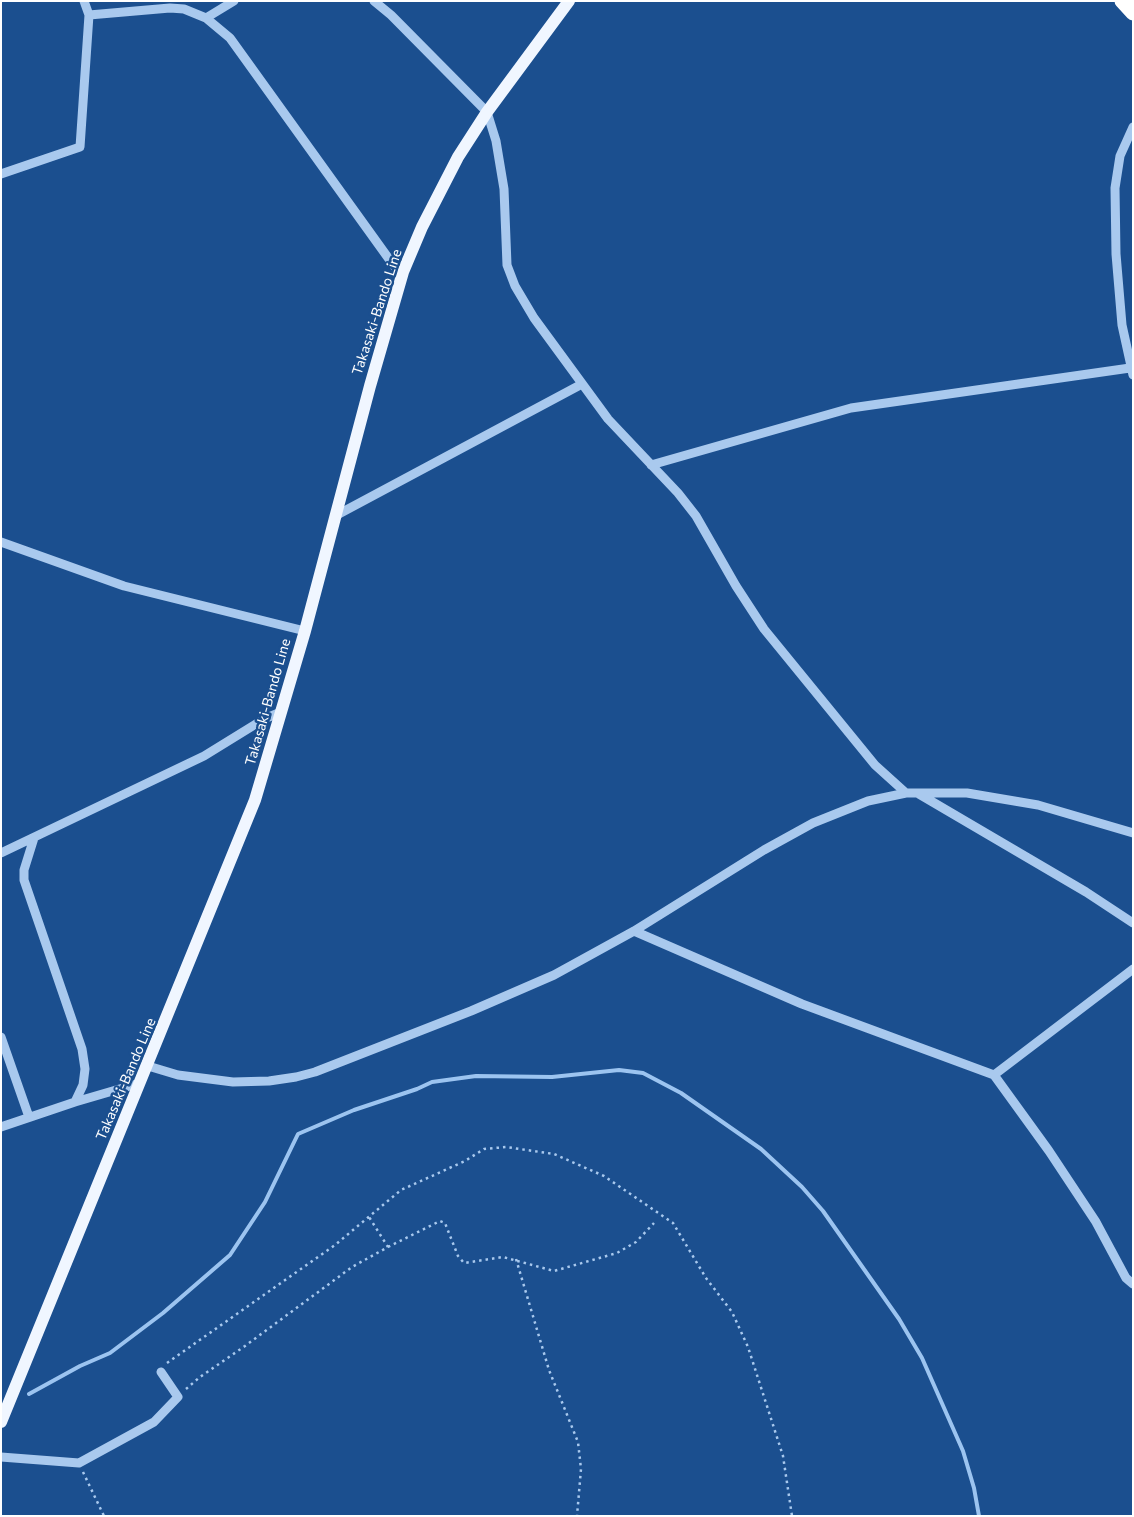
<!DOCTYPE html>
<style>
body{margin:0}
#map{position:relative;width:1134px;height:1517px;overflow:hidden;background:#1b4f8f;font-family:Commissioner,sans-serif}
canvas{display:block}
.frame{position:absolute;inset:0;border:2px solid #fff;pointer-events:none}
</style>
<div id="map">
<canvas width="1134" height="1517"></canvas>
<div class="frame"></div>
</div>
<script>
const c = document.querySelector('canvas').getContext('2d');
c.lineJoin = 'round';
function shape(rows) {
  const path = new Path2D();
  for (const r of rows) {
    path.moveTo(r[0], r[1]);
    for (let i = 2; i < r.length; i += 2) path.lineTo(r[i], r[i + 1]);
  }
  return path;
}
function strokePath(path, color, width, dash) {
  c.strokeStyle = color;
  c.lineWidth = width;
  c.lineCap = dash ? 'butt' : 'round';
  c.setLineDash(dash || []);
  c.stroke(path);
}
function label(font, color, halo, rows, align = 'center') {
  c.font = font + ' Commissioner,sans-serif';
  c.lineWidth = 5;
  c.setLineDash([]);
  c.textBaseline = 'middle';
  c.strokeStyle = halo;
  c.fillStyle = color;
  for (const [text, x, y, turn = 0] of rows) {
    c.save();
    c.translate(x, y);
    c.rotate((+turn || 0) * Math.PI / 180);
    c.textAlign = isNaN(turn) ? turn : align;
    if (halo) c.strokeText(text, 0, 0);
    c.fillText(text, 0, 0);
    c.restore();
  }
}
strokePath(shape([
 [29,1394,80,1366,110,1353,163,1313,230,1255,265,1202,298,1134,354,1110,417,1089,432,1082,476,1076,552,1077,619,1070,643,1073,681,1093,761,1149,802,1187,823,1211,899,1319,922,1358,963,1451,974,1488,979,1516]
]), '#9cc4f0', 4);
strokePath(shape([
 [388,1247,440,1221,445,1223,458,1256,464,1263,503,1257,554,1271,617,1253,636,1242,654,1223],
 [516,1259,549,1370,578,1442,581,1469,577,1516],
 [167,1363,335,1245,401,1190,465,1161,484,1149,506,1147,554,1154,604,1176,673,1223,706,1278,732,1312,748,1347,783,1456,792,1516],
 [186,1389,200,1377,245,1346,352,1267,388,1247,369,1217],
 [83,1472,104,1516]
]), '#a9c9ee', 2.5, [2.5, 4]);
strokePath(shape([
 [84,1,89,15,170,8,184,9,206,18,230,38,394,266,403,272],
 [374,1,391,15,487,112,496,141,504,189,507,265,515,286,534,318,608,419,678,493,696,516,736,586,764,629,875,765,906,793],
 [206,18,234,1],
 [1133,127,1120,156,1115,188,1116,254,1122,325,1133,375],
 [1,174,80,147,89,15],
 [651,465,851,408,1130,368],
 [335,516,582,384],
 [1,542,124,586,305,631],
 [919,794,1086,892,1133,923],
 [34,838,24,870,24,880,82,1049,85,1069,83,1085,75,1102],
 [1,853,204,756,264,719,281,712],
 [634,931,802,1004,994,1075,1049,1151,1096,1222,1126,1278,1133,1284],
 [1,1037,29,1117],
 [148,1066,178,1075,233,1082,269,1081,296,1077,315,1072,471,1011,554,975,634,931,764,850,813,823,868,801,906,793,967,793,1038,805,1133,833],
 [994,1075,1133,969],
 [1,1127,75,1102,140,1083],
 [1,1457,79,1463,154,1422,178,1397,161,1372]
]), '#a9c9ee', 9);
strokePath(shape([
 [1,1422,255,800,305,631,370,386,403,272,422,227,458,157,487,112,569,1]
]), '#f0f6ff', 12);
strokePath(shape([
 [1122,1,1133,13]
]), '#fff', 15);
label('14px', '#fff', '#1b4f8f', [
 ["Takasaki-Bando Line",377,312,-72],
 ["Takasaki-Bando Line",268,702,-74],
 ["Takasaki-Bando Line",126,1079,-67]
]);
</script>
